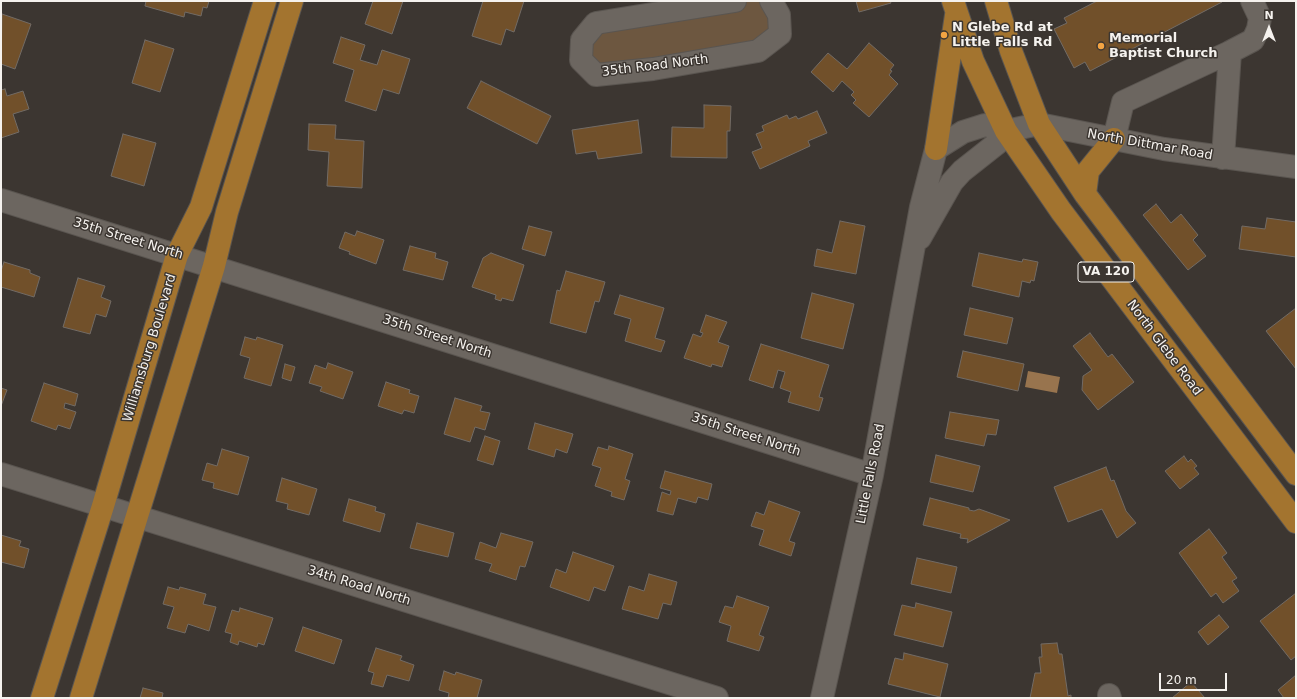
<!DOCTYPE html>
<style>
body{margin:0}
#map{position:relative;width:1297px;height:699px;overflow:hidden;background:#3c3631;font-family:"DejaVu Sans",sans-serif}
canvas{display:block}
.frame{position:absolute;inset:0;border:2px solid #f5f2ee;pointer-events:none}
.north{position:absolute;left:1249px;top:8px;width:40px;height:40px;-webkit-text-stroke:3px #3c3631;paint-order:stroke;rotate:0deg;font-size:11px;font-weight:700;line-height:16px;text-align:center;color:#f5f2ee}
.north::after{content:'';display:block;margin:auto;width:14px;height:18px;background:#f5f2ee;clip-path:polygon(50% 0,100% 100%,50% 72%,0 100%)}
.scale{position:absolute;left:1159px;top:673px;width:68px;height:18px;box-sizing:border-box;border:2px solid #f5f2ee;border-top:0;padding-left:5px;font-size:12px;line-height:14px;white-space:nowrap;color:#f5f2ee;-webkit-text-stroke:3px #3c3631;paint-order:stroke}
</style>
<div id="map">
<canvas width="1297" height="699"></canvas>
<div class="frame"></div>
<div class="north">N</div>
<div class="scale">20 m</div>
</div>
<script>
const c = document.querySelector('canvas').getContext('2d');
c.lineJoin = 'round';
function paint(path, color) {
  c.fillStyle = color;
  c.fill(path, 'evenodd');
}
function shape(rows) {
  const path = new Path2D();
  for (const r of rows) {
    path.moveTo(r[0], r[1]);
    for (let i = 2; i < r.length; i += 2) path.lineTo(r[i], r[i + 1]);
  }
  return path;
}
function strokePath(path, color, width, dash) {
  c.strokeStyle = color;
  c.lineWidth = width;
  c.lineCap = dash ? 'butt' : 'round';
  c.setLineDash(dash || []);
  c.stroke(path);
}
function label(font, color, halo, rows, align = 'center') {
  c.font = font + ' "DejaVu Sans",sans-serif';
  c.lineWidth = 3;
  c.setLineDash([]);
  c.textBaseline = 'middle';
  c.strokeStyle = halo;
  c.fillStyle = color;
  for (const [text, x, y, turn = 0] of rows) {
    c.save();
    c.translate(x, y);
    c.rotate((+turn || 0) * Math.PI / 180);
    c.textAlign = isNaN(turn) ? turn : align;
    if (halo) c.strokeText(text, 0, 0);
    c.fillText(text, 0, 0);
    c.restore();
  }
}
paint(shape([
 [735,1,771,1,779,15,758,51,596,75,582,40,596,23]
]), '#6d5740');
paint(shape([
 [1028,371,1060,377,1057,393,1025,387]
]), '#98744e');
const building = shape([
 [146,1,209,1,207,8,203,7,201,16,185,12,184,17,145,6,146,1],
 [373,1,403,1,392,34,365,24,373,1],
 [483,1,524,1,514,32,506,29,501,45,472,36,483,1],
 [856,1,890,1,891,3,859,12,856,1],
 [1097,1,1221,1,1222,2,1090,71,1085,62,1074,68,1054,29,1067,23,1064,18,1097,1],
 [2,14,31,24,15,69,1,64,2,14],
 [341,37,365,45,360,60,377,65,382,50,410,59,399,94,383,89,376,111,345,101,354,70,333,63,341,37],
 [145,40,174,49,160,92,132,83,145,40],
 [869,43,894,65,890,70,892,71,889,75,898,84,869,117,853,103,856,100,851,95,854,92,842,81,833,92,811,72,828,53,847,69,869,43],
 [481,81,551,116,537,144,467,108,481,81],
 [5,89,7,96,23,91,29,109,13,114,19,132,1,138,1,90,5,89],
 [704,105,731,106,730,131,727,131,727,158,671,157,672,127,704,128,704,105],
 [817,111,827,133,808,141,810,146,760,169,752,152,762,148,756,134,764,131,762,126,787,115,789,119,796,116,798,119,817,111],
 [638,120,642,153,598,159,596,151,576,154,572,130,638,120],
 [309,124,336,125,335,139,364,141,362,188,327,186,329,152,308,150,309,124],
 [123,134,156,143,144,186,111,176,123,134],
 [1156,204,1171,223,1181,214,1198,235,1193,240,1206,256,1188,270,1143,215,1156,204],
 [1267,218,1296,222,1296,257,1239,249,1242,226,1265,229,1267,218],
 [840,221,865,226,856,274,814,266,817,249,832,253,840,221],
 [529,226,552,232,545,256,522,249,529,226],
 [357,231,384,240,376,264,349,254,350,252,339,248,345,232,355,236,357,231],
 [410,246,436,253,435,258,448,262,443,280,403,270,410,246],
 [491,253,524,265,513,301,502,298,501,301,495,299,496,295,472,287,483,258,491,253],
 [979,253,1022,262,1023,259,1038,262,1034,281,1031,280,1030,283,1022,281,1019,297,972,286,979,253],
 [4,262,30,270,30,273,40,277,34,297,1,287,1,271,4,262],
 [566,271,605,282,599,302,595,301,586,333,550,323,557,290,560,291,566,271],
 [78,278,105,286,101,297,111,301,106,317,96,314,90,334,63,327,78,278],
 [812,293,854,304,843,349,801,338,812,293],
 [620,295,664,308,655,338,665,341,661,352,625,341,631,319,614,314,620,295],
 [970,308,1013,318,1007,344,964,335,970,308],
 [1296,308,1296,369,1266,331,1296,308],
 [706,315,727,322,718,342,729,346,722,367,712,364,711,367,684,358,693,334,701,337,703,333,700,332,706,315],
 [1090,333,1108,357,1112,354,1134,382,1098,410,1082,390,1083,376,1092,370,1073,346,1090,333],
 [245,337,256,340,257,337,283,345,271,386,244,378,250,358,240,355,245,337],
 [761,344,829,365,819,397,823,398,819,411,788,402,791,392,780,388,785,372,778,370,773,388,749,380,761,344],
 [963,351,1024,364,1018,391,957,377,963,351],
 [328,363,353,372,343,399,320,391,322,387,309,383,315,365,326,369,328,363],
 [285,364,295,367,291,381,282,378,285,364],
 [386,382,410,390,409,393,419,396,414,413,404,410,402,414,378,406,386,382],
 [44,383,78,394,75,406,65,403,64,408,76,412,70,429,58,425,56,430,31,421,44,383],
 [1,388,7,390,1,406,1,388],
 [455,398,482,406,480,411,490,413,485,430,475,427,470,442,444,434,455,398],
 [950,412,999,420,996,435,987,434,984,446,945,438,950,412],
 [535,423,573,434,567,453,556,449,554,457,528,449,535,423],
 [485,436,500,441,493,465,477,460,485,436],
 [609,446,633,454,625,479,630,481,624,500,611,496,612,492,595,486,601,468,592,465,598,447,608,450,609,446],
 [222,449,249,457,238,495,213,488,214,483,202,480,207,463,217,466,222,449],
 [936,455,980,466,973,492,930,482,936,455],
 [1184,456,1188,462,1191,459,1197,466,1194,468,1199,474,1180,489,1165,471,1184,456],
 [1106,467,1111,481,1114,480,1126,511,1136,523,1117,538,1102,509,1068,522,1054,487,1106,467],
 [665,471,712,484,708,500,698,497,696,503,678,498,673,515,657,511,662,492,670,495,671,491,660,488,665,471],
 [282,478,317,489,309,515,287,509,288,504,276,501,282,478],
 [930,498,969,508,969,510,974,511,979,509,1010,520,967,543,968,539,960,538,961,534,923,525,930,498],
 [349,499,376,507,375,511,385,514,380,532,343,521,349,499],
 [769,501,800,512,789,541,795,543,791,556,759,545,764,530,751,526,756,512,764,515,769,501],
 [417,523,454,533,448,557,410,548,417,523],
 [1209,529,1227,553,1222,557,1237,578,1232,581,1239,591,1223,603,1216,593,1211,597,1179,553,1209,529],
 [501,533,533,542,525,567,520,566,516,580,489,571,492,564,475,559,480,542,496,548,501,533],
 [1,535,21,541,19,546,29,549,24,568,1,562,1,535],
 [573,552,614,566,605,591,594,587,589,601,550,587,556,569,566,573,573,552],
 [917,558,957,567,951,593,911,584,917,558],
 [649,574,677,582,671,605,663,603,658,619,622,609,629,586,644,591,649,574],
 [168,587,179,590,180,587,206,594,203,604,216,607,209,631,188,624,185,633,167,628,174,607,163,604,168,587],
 [1296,593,1296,656,1291,660,1260,621,1296,593],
 [737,596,769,607,759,635,764,637,759,651,727,641,731,626,719,622,725,606,733,608,737,596],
 [916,603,952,612,943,647,894,635,902,605,915,608,916,603],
 [240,608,273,618,264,645,258,643,257,647,239,641,238,645,230,642,232,634,225,632,232,610,239,612,240,608],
 [1219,615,1229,627,1208,645,1198,632,1219,615],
 [303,627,342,640,334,664,295,651,303,627],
 [1057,643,1059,654,1062,654,1068,696,1071,695,1071,698,1030,698,1035,673,1041,673,1039,657,1042,657,1041,644,1057,643],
 [376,648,402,656,400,660,414,665,409,681,387,675,383,687,371,684,374,673,368,671,376,648],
 [904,653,948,664,940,697,888,684,895,658,903,660,904,653],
 [444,671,455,675,456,672,482,680,477,698,448,698,449,693,439,690,444,671],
 [1296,675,1296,698,1284,698,1278,690,1296,675],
 [1191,682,1205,698,1172,698,1191,682],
 [143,688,163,693,162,698,140,698,143,688]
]);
paint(building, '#71502a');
strokePath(building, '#726b65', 1);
const minor = shape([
 [735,1,596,23,582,40,581,60,596,75,653,69,758,51,780,34,779,15,771,1],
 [1230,52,1253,40,1258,29,1260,18,1252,1],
 [1114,139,1123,102,1230,52,1223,158],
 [1,200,872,475],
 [920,238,952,182,962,171,1000,141,1006,131],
 [1,474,717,698],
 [1109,695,1110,698],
 [822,698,872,475,921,207,936,149,963,132,985,125,1006,131,1039,124,1164,149,1296,167]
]);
const major = shape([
 [953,1,973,61,1006,131,1061,211,1296,522],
 [996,1,1011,51,1039,124,1085,194,1296,474],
 [936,149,956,15],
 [1085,194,1088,171,1114,139],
 [42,698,103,506,177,255,201,207,265,1],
 [81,698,214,266,227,212,292,1]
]);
strokePath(minor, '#5a5550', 24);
strokePath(major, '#5a5550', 24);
strokePath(minor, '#6c6660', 22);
strokePath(major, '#a3742f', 22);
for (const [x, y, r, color] of [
 [944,35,4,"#f3a443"],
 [1101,46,4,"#f3a443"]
]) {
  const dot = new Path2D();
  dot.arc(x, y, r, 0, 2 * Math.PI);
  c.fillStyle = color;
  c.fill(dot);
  strokePath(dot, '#3c3631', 1.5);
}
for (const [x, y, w] of [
 [1106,272,56]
]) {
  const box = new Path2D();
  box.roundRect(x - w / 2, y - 10, w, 20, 3);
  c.fillStyle = '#3c3631';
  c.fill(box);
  strokePath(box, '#f5f2ee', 1);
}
label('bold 12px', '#f5f2ee', null, [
 ["VA 120",1106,272]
]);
label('bold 13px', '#f5f2ee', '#3c3631', [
 ["N Glebe Rd at",952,28],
 ["Little Falls Rd",952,43],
 ["Memorial",1109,39],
 ["Baptist Church",1109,54]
], 'left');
label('13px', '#f5f2ee', '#3c3631', [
 ["35th Road North",655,66,-7],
 ["North Dittmar Road",1150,145,10],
 ["35th Street North",128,239,17],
 ["35th Street North",437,337,18],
 ["Williamsburg Boulevard",150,348,-73],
 ["North Glebe Road",1164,348,53],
 ["35th Street North",746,435,18],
 ["Little Falls Road",871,474,-79],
 ["34th Road North",359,586,17]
]);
</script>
